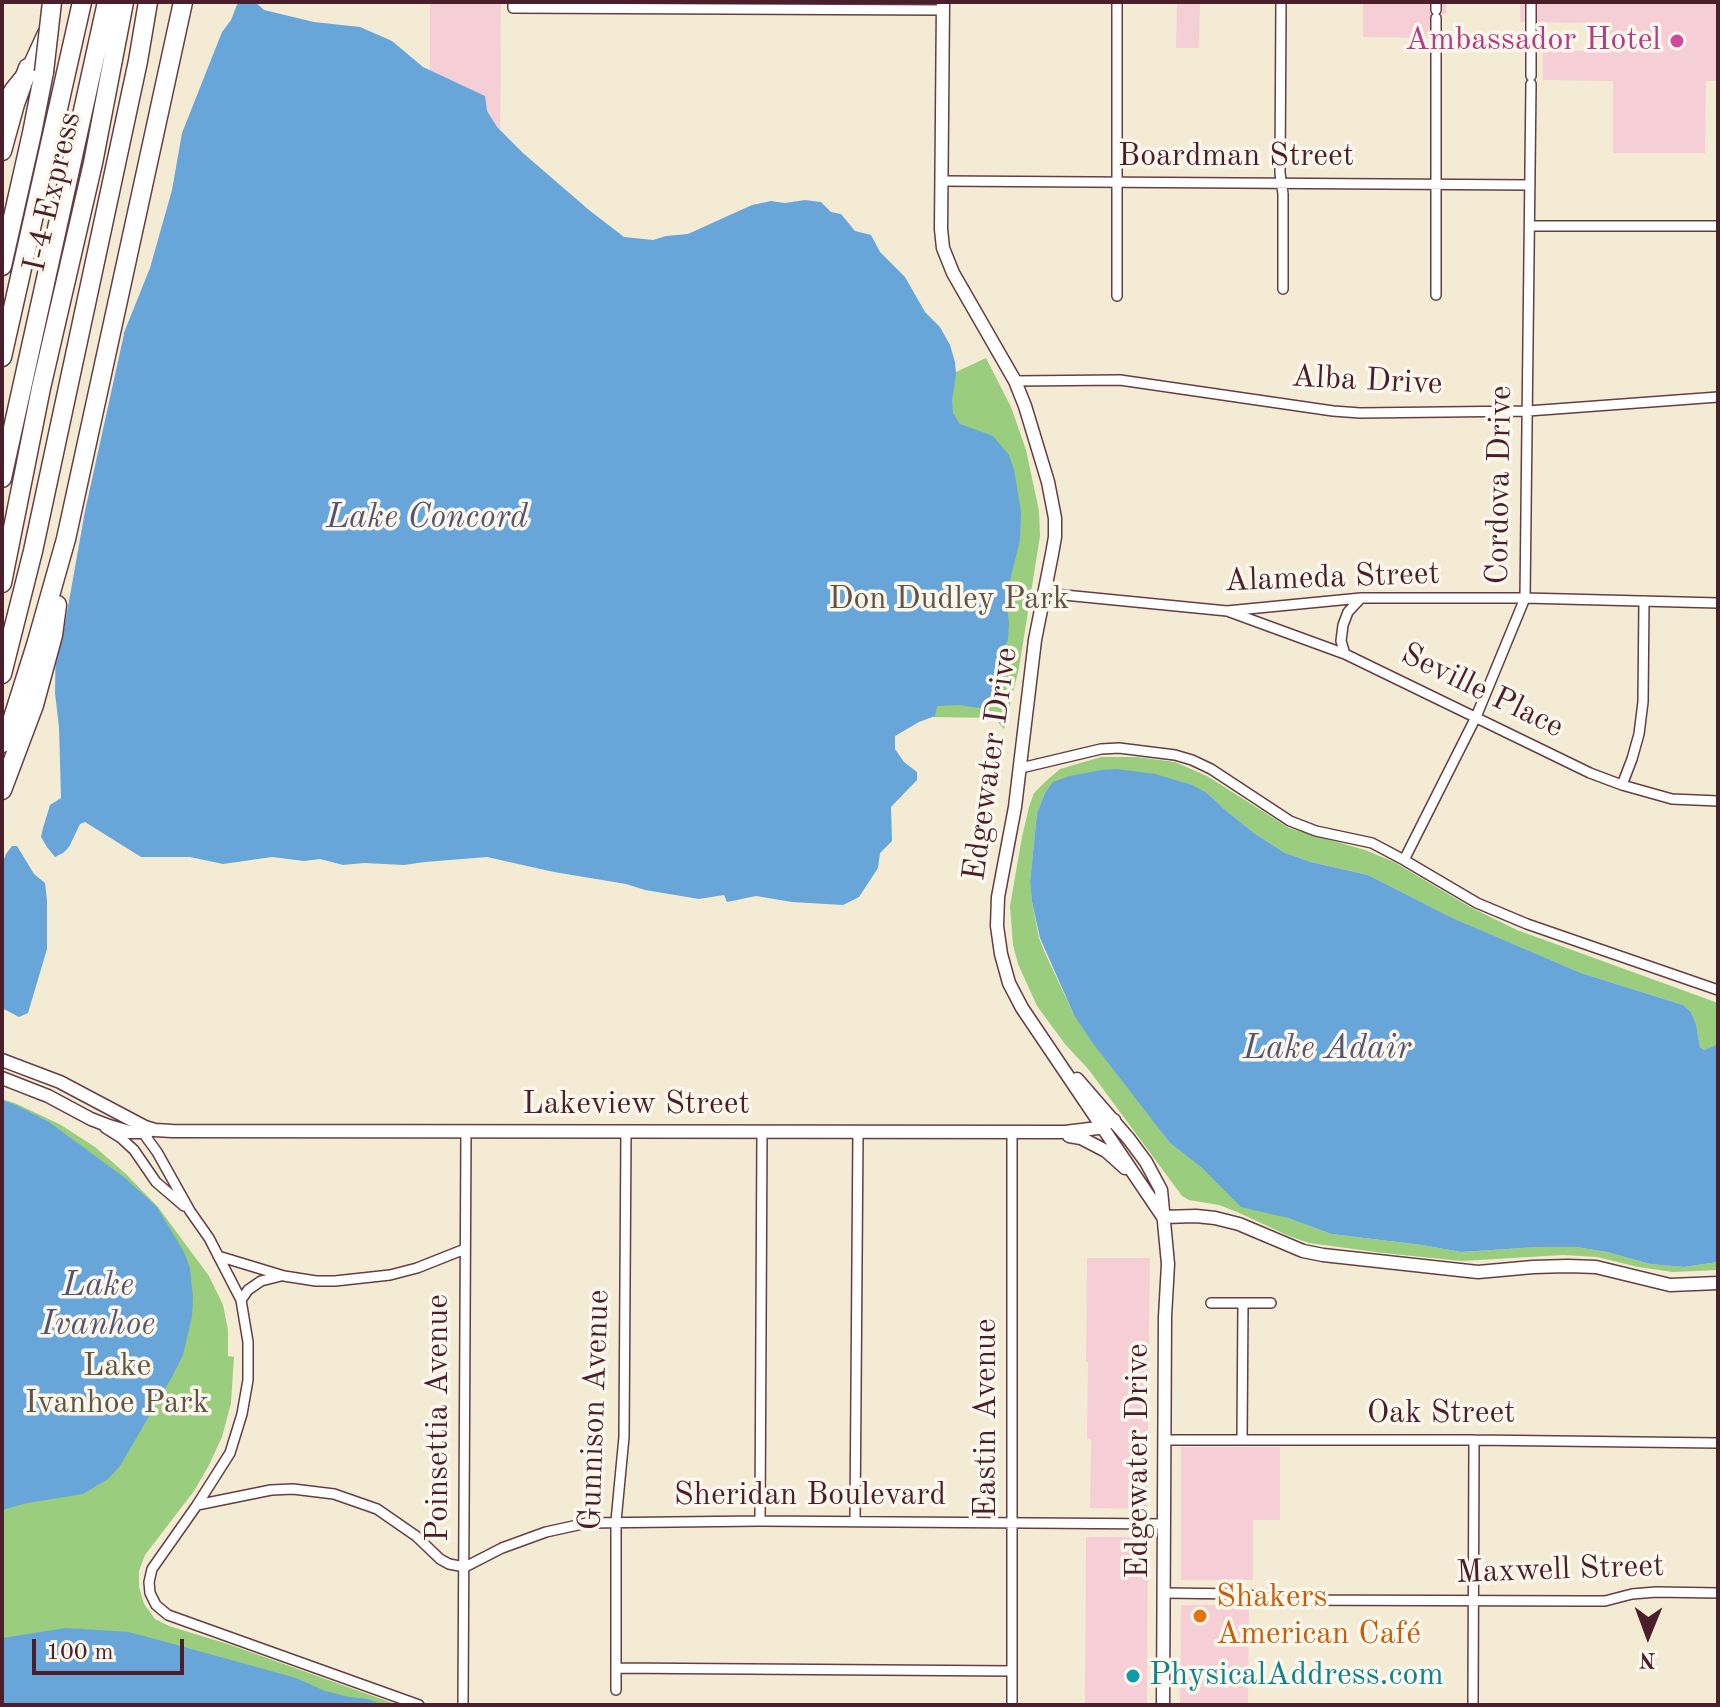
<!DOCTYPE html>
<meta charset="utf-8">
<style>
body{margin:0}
#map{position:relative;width:1720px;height:1707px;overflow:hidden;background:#f4ebd5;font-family:"Old Standard TT",serif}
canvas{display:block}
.frame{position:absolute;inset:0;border:4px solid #4a1f2b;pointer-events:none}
.north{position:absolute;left:1608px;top:1595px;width:80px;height:80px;-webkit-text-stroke:6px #fbf7ec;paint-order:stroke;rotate:181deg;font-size:22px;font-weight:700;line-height:32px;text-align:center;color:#4a1f2b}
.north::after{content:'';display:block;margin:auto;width:28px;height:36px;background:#4a1f2b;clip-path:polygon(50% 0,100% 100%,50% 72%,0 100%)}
.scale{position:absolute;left:32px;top:1639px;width:152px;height:36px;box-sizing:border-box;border:4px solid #4a1f2b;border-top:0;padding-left:10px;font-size:24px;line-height:28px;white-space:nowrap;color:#4a1f2b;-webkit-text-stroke:6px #fbf7ec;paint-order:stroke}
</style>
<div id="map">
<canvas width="1720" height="1707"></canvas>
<div class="frame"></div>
<div class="north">N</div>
<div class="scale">100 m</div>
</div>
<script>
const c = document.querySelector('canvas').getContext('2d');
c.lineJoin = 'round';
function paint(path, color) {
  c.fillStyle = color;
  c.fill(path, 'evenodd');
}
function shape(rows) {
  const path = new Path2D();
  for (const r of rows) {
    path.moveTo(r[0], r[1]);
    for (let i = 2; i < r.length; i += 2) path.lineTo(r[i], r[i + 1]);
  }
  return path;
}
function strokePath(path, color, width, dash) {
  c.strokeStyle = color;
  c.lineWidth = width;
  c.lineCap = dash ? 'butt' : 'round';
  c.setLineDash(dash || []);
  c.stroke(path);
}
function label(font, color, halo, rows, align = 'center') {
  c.font = font + ' "Old Standard TT",serif';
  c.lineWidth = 7;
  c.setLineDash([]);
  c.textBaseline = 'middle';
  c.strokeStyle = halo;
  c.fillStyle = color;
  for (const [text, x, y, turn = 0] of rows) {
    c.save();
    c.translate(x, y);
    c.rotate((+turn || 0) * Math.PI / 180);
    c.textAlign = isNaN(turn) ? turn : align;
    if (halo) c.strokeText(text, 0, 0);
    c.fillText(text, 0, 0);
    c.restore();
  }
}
paint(shape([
 [430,2,501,2,500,165,430,128],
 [1177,2,1200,2,1199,48,1176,48],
 [1363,2,1446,2,1446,14,1431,14,1431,38,1363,37],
 [1520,2,1718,2,1718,81,1706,81,1705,153,1613,153,1613,81,1543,80,1543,50,1608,51,1609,23,1520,22],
 [1087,1258,1150,1258,1147,1509,1090,1508,1091,1439,1087,1439,1088,1362,1086,1362],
 [1181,1447,1280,1447,1280,1520,1253,1520,1253,1580,1181,1580],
 [1086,1537,1148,1537,1147,1705,1085,1705],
 [1181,1605,1249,1605,1248,1705,1180,1705]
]), '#f6cfd6');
paint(shape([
 [986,358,1011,407,1026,450,1039,511,1040,536,1019,668,1004,729,994,718,866,716,939,380],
 [1101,757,1137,757,1175,762,1207,776,1289,828,1365,850,1394,862,1470,907,1517,930,1718,1003,1718,1044,1704,1050,1700,1047,1696,1024,1691,1012,1683,1005,1581,973,1451,918,1368,875,1311,862,1285,853,1254,833,1223,808,1207,793,1045,793,1037,813,1030,882,1032,902,1039,938,1045,953,1074,1015,1170,1143,1202,1168,1288,1218,1331,1234,1422,1245,1461,1252,1538,1247,1576,1247,1607,1252,1650,1264,1684,1267,1718,1262,1718,1270,1673,1272,1638,1267,1597,1257,1563,1255,1462,1261,1383,1253,1309,1243,1289,1236,1237,1212,1219,1205,1189,1200,1182,1196,1089,1070,1065,1044,1037,1006,1018,964,1013,945,1010,906,1022,837,1029,807,1034,793,1046,781,1060,769],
 [2,1099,17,1104,61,1125,95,1147,126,1174,158,1207,209,1276,223,1305,228,1330,228,1356,234,1357,231,1403,222,1437,208,1467,194,1491,145,1555,139,1571,139,1587,144,1604,155,1619,169,1626,231,1645,398,1705,2,1705]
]), '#9acd7e');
paint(shape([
 [238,2,255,2,264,10,314,22,360,27,392,41,423,67,485,96,487,111,497,127,523,153,589,210,624,237,653,240,666,236,688,234,752,205,771,201,785,203,805,200,821,202,831,212,841,214,855,231,871,235,880,252,905,277,925,312,940,327,950,345,955,362,956,374,952,400,953,413,960,424,993,436,1009,455,1014,470,1021,512,1020,540,1006,597,1009,623,1008,640,997,664,996,679,987,709,959,705,937,706,935,716,919,722,895,736,895,749,904,762,917,772,917,780,891,807,892,841,880,853,878,868,859,897,843,905,792,902,756,896,727,902,724,895,699,899,645,890,626,884,554,872,487,857,425,862,404,865,364,863,343,865,320,859,304,861,272,857,223,864,190,857,141,857,85,822,80,824,69,847,63,853,55,857,47,847,41,837,43,828,50,805,61,798,59,727,55,693,57,570,119,345,150,268,172,190,182,133,222,32,231,20],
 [1117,769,1155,774,1192,785,1207,793,1223,808,1254,833,1285,853,1311,862,1368,875,1452,918,1581,973,1683,1005,1691,1012,1696,1024,1700,1047,1704,1050,1718,1044,1718,1262,1684,1267,1650,1264,1607,1252,1576,1247,1538,1247,1461,1252,1422,1245,1331,1234,1288,1218,1241,1207,1202,1168,1170,1143,1092,1042,1074,1015,1040,938,1032,902,1030,882,1037,813,1045,793,1053,782,1070,776,1101,770],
 [12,846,17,846,34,874,45,883,47,900,47,949,28,1013,19,1017,2,1008,2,864,6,854],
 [2,1100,16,1105,49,1122,125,1178,157,1207,184,1252,190,1268,193,1298,192,1316,183,1355,173,1375,120,1466,108,1479,83,1494,27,1503,2,1510],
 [66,1628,128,1632,155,1639,296,1678,325,1691,349,1697,368,1699,383,1705,2,1705,2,1638]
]), '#68a6da');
paint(shape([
 [119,333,124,334,85,511,63,635,51,683,53,570]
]), '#f4ebd5');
const minor = shape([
 [513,2,513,8,943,10],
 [1117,2,1117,296],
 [1281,2,1280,173,1283,194,1283,289],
 [1436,2,1436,10],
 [1531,76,1531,2],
 [942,181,1530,185],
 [1530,226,1718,226],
 [1436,295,1436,18],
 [1015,381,1120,380,1333,411,1360,413,1528,411,1718,397],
 [1044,593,1227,611,1361,598,1525,598,1718,603],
 [1230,612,1345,654,1590,773,1622,785,1672,799,1718,801],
 [1345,654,1341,641,1343,625,1348,612,1361,598],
 [1021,768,1101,749,1119,748,1175,755,1192,760,1211,769,1290,821,1316,831,1372,843,1404,860,1477,903,1527,924,1718,990],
 [1622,785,1632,759,1639,734,1643,702,1644,601],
 [1404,860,1476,717,1525,598,1531,84],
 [105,1128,121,1138,134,1150,156,1182,184,1206],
 [141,1130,157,1152,190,1211,209,1238,241,1300,248,1342,248,1380,242,1414,230,1453,197,1505,152,1569,149,1582,150,1593,156,1605,168,1615,419,1705],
 [218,1256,284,1276,316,1281,335,1281,390,1275,417,1268,465,1249],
 [241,1300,248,1290,261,1281,281,1276],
 [1211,1303,1271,1303],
 [1165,1440,1474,1440,1718,1443],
 [1242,1440,1243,1303],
 [197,1505,271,1490,293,1489,334,1494,377,1509,416,1536,440,1559,449,1564,465,1567,502,1548,546,1532,587,1523,760,1521,1164,1524],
 [760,1521,762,1131],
 [855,1521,858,1132],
 [1164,1593,1241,1594,1280,1600,1581,1601,1605,1601,1632,1594,1656,1592,1718,1593],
 [616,1668,1012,1671],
 [616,1690,616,1521,624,1437,626,1131],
 [463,1705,466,1131],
 [1012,1705,1012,1132],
 [1473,1705,1474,1440]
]);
const tertiary = shape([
 [943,2,941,229,943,248,953,273,1015,381,1025,406,1048,482,1055,518,1055,537,1052,554,1035,640,1015,807,998,897,997,926,1001,954,1009,983,1022,1008,1163,1217],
 [2,106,11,89,28,68,44,33],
 [2,1060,60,1082,145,1127,155,1130,172,1131,1065,1132,1098,1128,1114,1120],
 [2,1078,48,1096,91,1119,109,1126,129,1132,148,1132],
 [1077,1079,1129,1139,1146,1162,1161,1190,1168,1264,1165,1317,1163,1705],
 [1069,1136,1081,1138,1106,1151,1125,1168],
 [1163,1217,1196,1216,1215,1218,1239,1224,1303,1251,1323,1255,1478,1272,1533,1267,1568,1266,1596,1267,1670,1285,1718,1283]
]);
const motorway = shape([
 [2,151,15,104,28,68],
 [2,266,32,133,44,72],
 [2,357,82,2],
 [2,478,107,2],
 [2,583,41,388,93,163,124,2],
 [2,674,33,551,138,61,148,2],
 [2,743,12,721,36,645,66,539,183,2],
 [2,790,34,705,53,635,57,605]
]);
strokePath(minor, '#643e44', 12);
strokePath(tertiary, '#643e44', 15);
strokePath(motorway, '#643e44', 21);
strokePath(minor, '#fff', 9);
strokePath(tertiary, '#fff', 12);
strokePath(motorway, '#fff', 18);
const motorwayBridge = shape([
 [44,72,52,2]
]);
strokePath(motorwayBridge, '#643e44', 21, []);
strokePath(motorwayBridge, '#fff', 18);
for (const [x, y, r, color] of [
 [1677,41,8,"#d1479c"],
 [1200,1616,8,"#e8710a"],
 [1133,1676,8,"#0f9aa8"]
]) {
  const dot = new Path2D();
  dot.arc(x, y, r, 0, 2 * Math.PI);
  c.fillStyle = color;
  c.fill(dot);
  strokePath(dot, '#fbf7ec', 3);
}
label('32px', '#b23c85', '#fbf7ec', [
 ["Ambassador Hotel",1661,41]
], 'right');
label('32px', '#4a1f2b', '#fbf7ec', [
 ["Boardman Street",1236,157],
 ["I-4 Express",53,192,-77],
 ["Alba Drive",1367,381,3],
 ["Cordova Drive",1500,485,-89],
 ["Alameda Street",1332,578,-2],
 ["Seville Place",1482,691,26],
 ["Edgewater Drive",991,764,-82],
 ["Lakeview Street",636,1105],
 ["Gunnison Avenue",595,1410,-88],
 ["Oak Street",1441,1414],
 ["Poinsettia Avenue",439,1418,-90],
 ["Eastin Avenue",987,1418,-90],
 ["Edgewater Drive",1139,1461,-90],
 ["Sheridan Boulevard",810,1496],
 ["Maxwell Street",1560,1570,-2]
]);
label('32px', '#625344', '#fbf7ec', [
 ["Don Dudley Park",949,600],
 ["Lake",117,1367],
 ["Ivanhoe Park",117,1404]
]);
label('32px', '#c56008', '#fbf7ec', [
 ["Shakers",1216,1598],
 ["American Café",1216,1635]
], 'left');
label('32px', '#0d838f', '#fbf7ec', [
 ["PhysicalAddress.com",1149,1676]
], 'left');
label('italic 34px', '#565571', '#fbf7ec', [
 ["Lake Concord",427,518],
 ["Lake Adair",1327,1049],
 ["Lake",98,1286],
 ["Ivanhoe",98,1325]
]);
</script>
